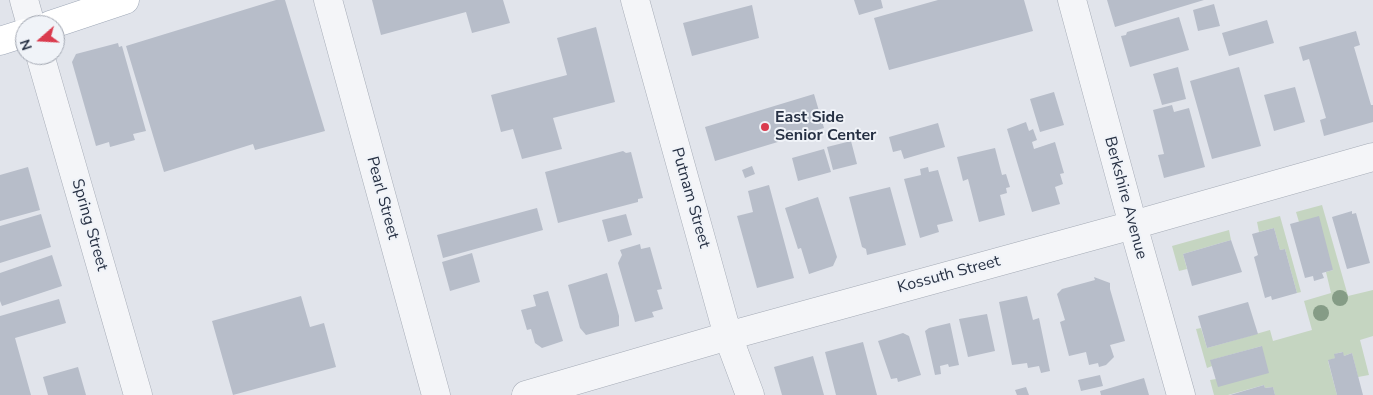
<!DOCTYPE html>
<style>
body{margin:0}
#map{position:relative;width:1373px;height:395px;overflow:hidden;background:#e1e4eb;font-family:"Nunito Sans",sans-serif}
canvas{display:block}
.north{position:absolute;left:15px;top:15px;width:50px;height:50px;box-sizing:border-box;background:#f0f3f8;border:1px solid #a0a5b0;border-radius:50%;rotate:251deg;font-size:14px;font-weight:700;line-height:20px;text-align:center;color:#273144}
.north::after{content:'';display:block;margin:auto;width:18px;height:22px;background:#da3b4e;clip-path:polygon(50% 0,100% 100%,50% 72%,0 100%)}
</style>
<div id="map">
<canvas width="1373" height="395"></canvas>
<div class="north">N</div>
</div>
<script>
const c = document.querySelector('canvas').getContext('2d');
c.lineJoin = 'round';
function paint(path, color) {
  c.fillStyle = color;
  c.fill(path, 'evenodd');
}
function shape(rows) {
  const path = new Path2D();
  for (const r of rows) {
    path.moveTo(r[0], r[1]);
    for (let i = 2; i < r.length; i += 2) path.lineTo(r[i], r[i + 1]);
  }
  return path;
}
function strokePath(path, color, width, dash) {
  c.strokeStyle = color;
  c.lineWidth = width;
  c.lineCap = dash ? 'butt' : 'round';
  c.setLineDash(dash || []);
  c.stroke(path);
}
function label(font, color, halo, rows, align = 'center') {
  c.font = font + ' "Nunito Sans",sans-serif';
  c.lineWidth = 4;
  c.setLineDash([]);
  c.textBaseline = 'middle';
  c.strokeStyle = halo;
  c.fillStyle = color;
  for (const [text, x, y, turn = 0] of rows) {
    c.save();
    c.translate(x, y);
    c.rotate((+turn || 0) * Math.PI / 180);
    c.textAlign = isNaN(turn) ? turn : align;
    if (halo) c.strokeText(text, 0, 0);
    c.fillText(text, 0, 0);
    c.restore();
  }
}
paint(shape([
 [1322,205,1348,296,1373,290,1373,336,1360,340,1369,375,1358,377,1352,353,1344,356,1342,352,1335,354,1335,358,1328,361,1337,395,1275,395,1273,387,1265,388,1264,385,1228,395,1214,395,1210,380,1216,379,1262,346,1211,360,1212,366,1207,368,1196,329,1201,328,1207,348,1270,330,1273,341,1312,330,1304,301,1331,293,1326,272,1333,270,1299,222,1296,212],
 [1280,216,1301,292,1297,293,1285,249,1280,250,1274,228,1259,232,1257,222],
 [1229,230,1231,240,1183,254,1187,269,1179,271,1172,246]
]), '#c5d5c1');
paint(shape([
 [276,0,285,0,325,131,255,150,253,144,164,172,126,46],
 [372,0,503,0,510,23,472,33,466,12,381,35],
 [854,0,881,0,883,8,859,15],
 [938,0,1024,0,1033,31,889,70,874,18],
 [1107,0,1204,0,1115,27],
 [1214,4,1220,26,1198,31,1193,10],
 [752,5,759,38,692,56,683,23],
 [1179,17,1189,50,1130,67,1121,36,1126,35,1127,32],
 [1267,20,1274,43,1229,56,1222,33],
 [596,27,615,102,553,118,562,149,522,159,513,129,501,132,491,95,567,75,557,38],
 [1356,31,1360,45,1354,47,1371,105,1373,105,1373,122,1324,136,1320,120,1326,118,1309,59,1303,61,1299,47],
 [118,43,119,47,122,46,146,131,133,134,135,140,110,147,109,142,96,146,72,62,76,54],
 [1178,67,1186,99,1162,105,1153,74],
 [1239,67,1261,146,1212,159,1190,81],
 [1295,87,1305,122,1274,131,1264,95],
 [1054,92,1064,125,1040,132,1030,99],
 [814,94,824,128,715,161,705,127],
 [1172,105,1174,112,1189,108,1205,167,1164,178,1158,155,1164,154,1153,110],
 [1026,122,1029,131,1033,129,1037,140,1032,142,1034,149,1055,142,1064,173,1060,174,1063,184,1055,187,1060,204,1032,212,1007,129],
 [938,123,945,147,904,159,901,150,893,152,889,137],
 [851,141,857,164,833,170,827,147],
 [995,148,1002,175,1006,174,1010,187,1006,188,1007,193,1000,195,1005,215,979,222,968,179,963,181,957,157],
 [824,149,831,172,798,181,792,158],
 [623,151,626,153,631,152,643,198,638,199,638,202,558,223,545,172],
 [752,166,755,174,745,178,742,170],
 [28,167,40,210,0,221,0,175],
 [928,167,929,172,938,170,953,221,937,225,939,232,920,238,904,179,921,175,920,169],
 [769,185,794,278,757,288,737,216,753,212,748,191],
 [890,187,906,245,867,255,866,249,862,247,849,197],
 [818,197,837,257,833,266,809,274,801,248,798,249,785,208],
 [537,208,543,230,443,258,437,235],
 [1352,211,1352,214,1356,213,1370,263,1347,269,1332,217],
 [41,214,51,247,0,263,0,226],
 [626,214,632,235,608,242,602,220],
 [1319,216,1333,270,1322,273,1324,278,1314,281,1313,276,1305,278,1290,224],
 [1274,228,1280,250,1285,249,1297,293,1272,300,1271,296,1265,298,1254,257,1258,255,1252,234],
 [1231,240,1242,272,1192,286,1183,254],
 [640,244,641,249,650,247,662,289,657,290,663,309,652,312,654,317,635,322,618,263,622,255,620,250],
 [472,253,480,282,450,291,442,262],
 [52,255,62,286,2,306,0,301,0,273],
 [607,273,619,316,619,326,586,335,580,328,568,285],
 [1094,277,1110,283,1110,289,1125,341,1110,345,1114,357,1106,365,1099,367,1098,363,1089,365,1086,352,1069,356,1060,322,1065,320,1057,294,1062,289,1095,280],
 [548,291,563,341,542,348,535,343,531,329,527,330,521,310,536,306,533,295],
 [301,296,310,327,324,323,336,367,233,395,212,321],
 [1027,296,1033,320,1039,318,1050,371,1041,373,1039,366,1028,368,1027,363,1012,365,999,302],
 [59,299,66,323,15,338,31,395,0,395,0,316],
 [1248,302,1258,334,1207,348,1198,316],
 [987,314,995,351,968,357,959,319],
 [950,323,959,365,949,367,948,364,940,366,941,374,935,375,925,331,929,328],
 [903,333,909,336,921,375,898,382,897,378,891,379,878,341],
 [863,342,877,395,836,395,825,352],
 [1262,346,1269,373,1218,387,1210,360],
 [1343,352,1344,356,1352,353,1363,395,1337,395,1328,360,1335,358,1334,354],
 [813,356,824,395,782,395,774,367],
 [78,367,86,395,48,395,43,377],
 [1100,375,1103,386,1081,391,1078,380],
 [1144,378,1149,395,1101,395,1100,391],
 [1264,385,1265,388,1273,387,1275,395,1230,395],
 [1026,387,1029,395,1017,395,1015,390]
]), '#b7bdc9');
const minor = shape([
 [24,0,31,25],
 [328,0,436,395],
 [635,0,728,336,750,395],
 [1072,0,1133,225,1181,395],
 [40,55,138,395],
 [526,395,728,336,1133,225,1373,157]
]);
const major = shape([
 [50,25,125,0],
 [0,41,25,33]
]);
strokePath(minor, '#a5abb6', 29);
strokePath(major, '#9fa8b7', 29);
strokePath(minor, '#f4f5f8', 28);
strokePath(major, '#fff', 28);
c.fillStyle = '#859c86';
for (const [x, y] of [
 [1340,298],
 [1321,313]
]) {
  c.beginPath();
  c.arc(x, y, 8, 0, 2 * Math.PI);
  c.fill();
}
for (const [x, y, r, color] of [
 [765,127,5,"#da3b4e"]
]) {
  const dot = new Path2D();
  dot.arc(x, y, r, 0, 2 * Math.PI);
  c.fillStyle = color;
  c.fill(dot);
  strokePath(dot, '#f0f3f8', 2);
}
label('bold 16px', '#273144', '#f0f3f8', [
 ["East Side",775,118],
 ["Senior Center",775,136]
], 'left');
label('16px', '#273144', '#f0f3f8', [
 ["Pearl Street",382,198,75],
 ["Putnam Street",690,198,74],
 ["Berkshire Avenue",1125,198,75],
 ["Spring Street",89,225,74],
 ["Kossuth Street",949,275,-15]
]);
</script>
